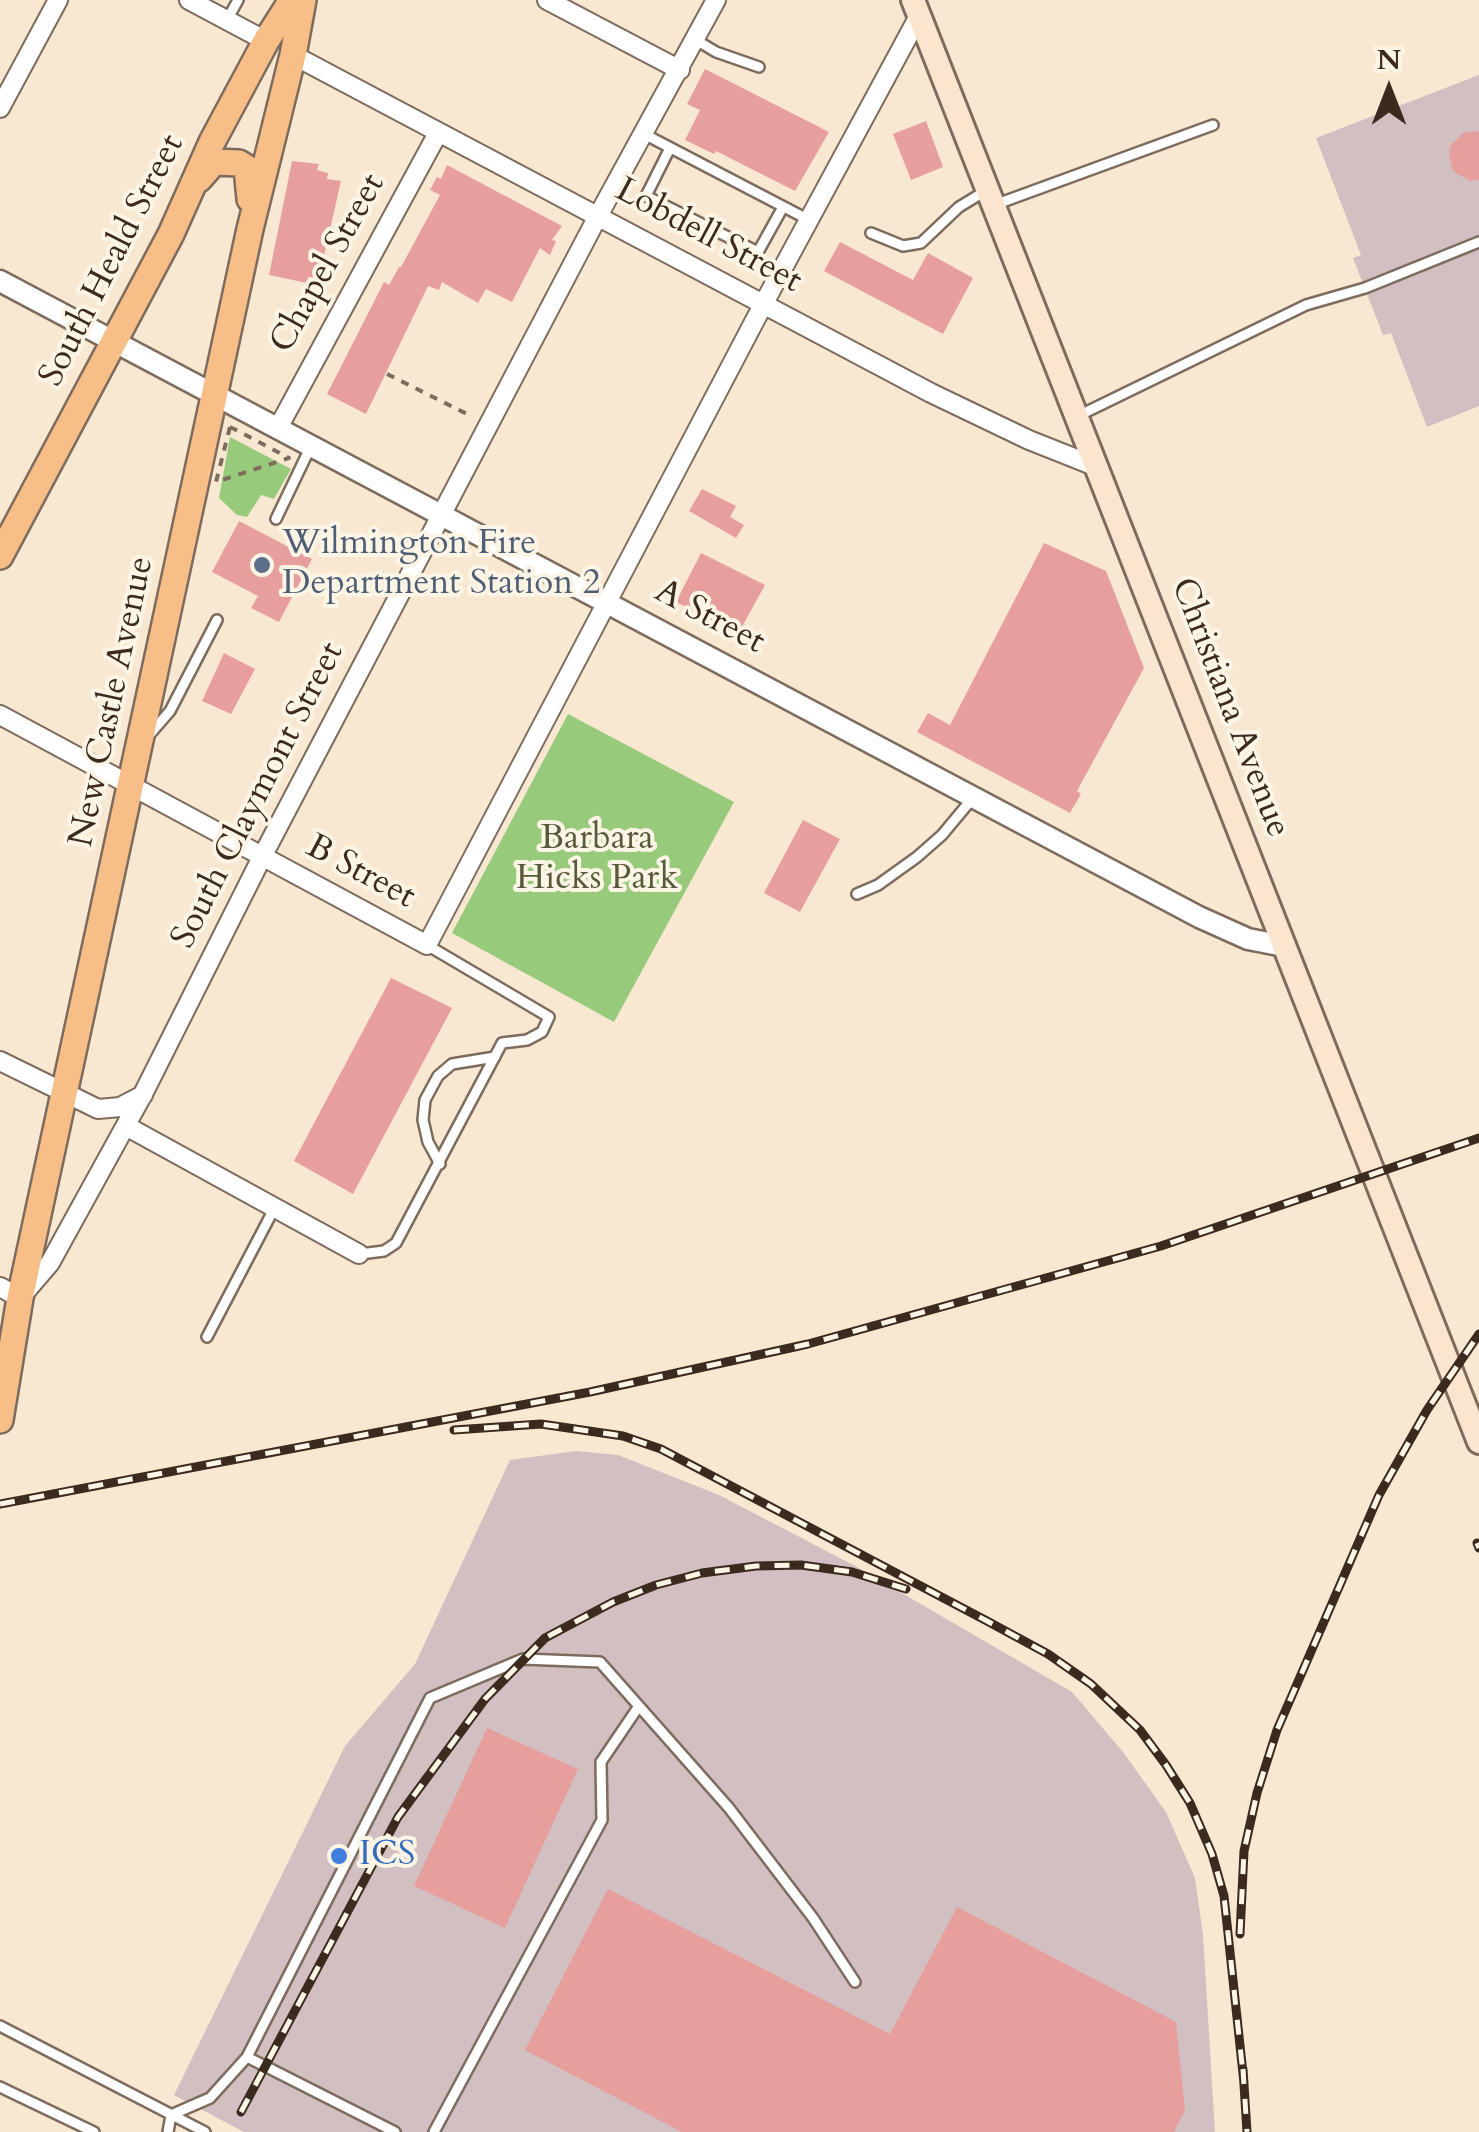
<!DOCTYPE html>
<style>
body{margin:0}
#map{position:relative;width:1479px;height:2132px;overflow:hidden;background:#f8e8d1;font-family:Cardo,serif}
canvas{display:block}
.north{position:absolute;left:1339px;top:40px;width:100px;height:100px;-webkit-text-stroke:8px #fcf5e5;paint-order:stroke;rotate:0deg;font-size:28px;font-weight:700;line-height:40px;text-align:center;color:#3b2a1e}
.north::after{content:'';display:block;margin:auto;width:35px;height:45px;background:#3b2a1e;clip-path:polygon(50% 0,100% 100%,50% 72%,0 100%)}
</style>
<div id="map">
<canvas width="1479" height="2132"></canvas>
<div class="north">N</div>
</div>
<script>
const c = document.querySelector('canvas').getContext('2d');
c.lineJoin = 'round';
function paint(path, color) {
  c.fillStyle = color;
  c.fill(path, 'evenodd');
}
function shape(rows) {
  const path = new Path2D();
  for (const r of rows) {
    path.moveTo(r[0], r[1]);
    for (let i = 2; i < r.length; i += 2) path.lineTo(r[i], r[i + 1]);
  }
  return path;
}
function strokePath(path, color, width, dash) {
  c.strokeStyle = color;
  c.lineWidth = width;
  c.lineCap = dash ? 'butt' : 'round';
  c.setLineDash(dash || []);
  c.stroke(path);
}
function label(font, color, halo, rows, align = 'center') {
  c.font = font + ' Cardo,serif';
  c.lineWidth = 8;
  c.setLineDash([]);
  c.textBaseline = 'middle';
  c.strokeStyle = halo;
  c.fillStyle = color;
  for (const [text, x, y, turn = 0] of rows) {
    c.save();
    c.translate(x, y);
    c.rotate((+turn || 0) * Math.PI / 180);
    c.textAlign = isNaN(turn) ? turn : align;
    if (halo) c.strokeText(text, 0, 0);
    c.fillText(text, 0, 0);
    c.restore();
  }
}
paint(shape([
 [1479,75,1479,406,1427,427,1391,333,1383,335,1353,258,1361,255,1316,138],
 [576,1451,618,1455,719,1495,859,1568,1072,1692,1123,1752,1166,1812,1195,1878,1203,1935,1215,2132,244,2132,174,2095,345,1746,415,1664,510,1460]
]), '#d2bfc1');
paint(shape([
 [230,437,291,469,274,499,261,495,247,517,237,515,219,498],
 [568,714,734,802,614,1022,452,933]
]), '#97ca7b');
paint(shape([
 [705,69,829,132,795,191,716,151,714,154,685,140,700,110,687,104],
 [926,121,943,167,911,180,893,134],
 [1479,131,1479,180,1471,181,1457,174,1452,168,1449,152,1451,145,1463,133],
 [292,161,319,164,317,170,328,173,327,179,341,181,319,278,308,277,307,283,269,275],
 [447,165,562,226,552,240,556,241,550,255,540,248,512,302,486,289,478,303,442,282,439,290,428,286,366,414,327,394,384,282,389,285,399,267,401,267,440,195,430,190,437,177,441,179],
 [840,242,913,280,928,253,973,278,943,334,824,271],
 [702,489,736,506,730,517,744,525,736,538,689,511],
 [239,521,312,559,279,622,251,608,258,596,212,572],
 [1044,543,1106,571,1144,668,1077,791,1081,794,1070,813,917,732,928,713,950,725],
 [701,553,765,585,738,634,676,602],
 [224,653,255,669,231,714,202,701],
 [803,820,840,839,800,912,764,893],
 [391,978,452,1008,353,1194,294,1161],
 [487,1728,578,1769,505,1928,414,1886],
 [608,1889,890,2034,957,1907,1176,2022,1185,2110,1174,2132,682,2132,525,2050]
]), '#e79f9d');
const service = shape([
 [227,20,238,0],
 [696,40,716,52,759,67],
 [644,134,809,220],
 [670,148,646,196,758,252,783,207],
 [997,204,1213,125],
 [871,233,903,246,921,243,959,207,987,190],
 [1080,415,1306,305,1365,288,1479,242],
 [276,519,311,446],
 [150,734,170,711,217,620],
 [857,894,878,885,917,857,942,835,972,799],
 [440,1164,428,1142,423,1120,425,1100,438,1076,452,1064,495,1057],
 [360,1254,384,1251,396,1243,502,1043,527,1040,542,1032,549,1017,427,945],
 [207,1337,275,1207],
 [0,2026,205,2132],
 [247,2057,395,2132],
 [0,2087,94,2132],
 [168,2132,171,2115,210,2098,247,2057,430,1698,523,1659,600,1662,729,1808,813,1918,855,1982],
 [434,2132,602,1820,601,1762,639,1706]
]);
const minor = shape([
 [189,0,266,41],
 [547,0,680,70],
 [293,55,931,393,1029,440,1097,467],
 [0,108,58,0],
 [278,428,438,133],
 [0,715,427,945,764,303,919,16],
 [0,1061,98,1109,120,1107,143,1095],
 [126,1126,359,1254],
 [0,1287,20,1298,50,1263,143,1094,262,857,598,216,716,0]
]);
const tertiary = shape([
 [0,281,1199,917,1248,939,1284,946]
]);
const secondary = shape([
 [913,0,1479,1442]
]);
const primary = shape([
 [199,179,214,162,239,163,247,168,250,199],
 [0,556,171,234,212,142,266,41,292,0],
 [0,1420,20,1298,250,229,293,55,303,0]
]);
strokePath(service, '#7d6c5d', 14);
strokePath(minor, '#7d6c5d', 22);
strokePath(tertiary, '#7d6c5d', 25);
strokePath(secondary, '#7d6c5d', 28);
strokePath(primary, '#7d6c5d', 30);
strokePath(shape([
 [330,234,354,245],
 [387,374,471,416],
 [230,427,240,432,289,458,216,482,230,427]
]), '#7d6c5d', 4, [8, 8]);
strokePath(service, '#fff', 9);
strokePath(minor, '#fff', 18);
strokePath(tertiary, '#fff', 20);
strokePath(secondary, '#fce5cf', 22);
strokePath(primary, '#f7be88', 25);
const rail = shape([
 [454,1430,541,1424,623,1436,661,1449,987,1621,1048,1654,1091,1684,1140,1730,1166,1765,1190,1803,1212,1854,1224,1896,1244,2083],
 [0,1504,590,1392,808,1344,1161,1246,1479,1138],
 [1477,1543,1479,1548],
 [1240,1934,1244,1851,1257,1793,1277,1730,1379,1495,1427,1410,1479,1334],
 [1243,2069,1247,2132],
 [241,2112,398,1817,485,1699,545,1638,613,1602,656,1585,702,1573,756,1566,801,1565,852,1572,906,1589]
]);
strokePath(rail, '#3b2a1e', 9);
strokePath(rail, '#fcf5e5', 5, [15]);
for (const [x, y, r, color] of [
 [262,565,10,"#5c6f8a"],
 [339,1856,10,"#3f7fe0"]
]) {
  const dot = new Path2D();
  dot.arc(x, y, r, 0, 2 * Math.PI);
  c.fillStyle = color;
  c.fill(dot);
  strokePath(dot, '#fcf5e5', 4);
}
label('35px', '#3b2a1e', '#fcf5e5', [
 ["Lobdell Street",708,237,28],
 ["South Heald Street",113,261,-63],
 ["Chapel Street",329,264,-61],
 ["A Street",709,618,28],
 ["New Castle Avenue",113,702,-78],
 ["Christiana Avenue",1229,708,69],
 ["South Claymont Street",259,796,-63],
 ["B Street",360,873,28]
]);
label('35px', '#4e5e75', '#fcf5e5', [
 ["Wilmington Fire",282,545],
 ["Department Station 2",282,585]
], 'left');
label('35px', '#575a3a', '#fcf5e5', [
 ["Barbara",597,840],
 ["Hicks Park",597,880]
]);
label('35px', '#366cbe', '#fcf5e5', [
 ["ICS",359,1856]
], 'left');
</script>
